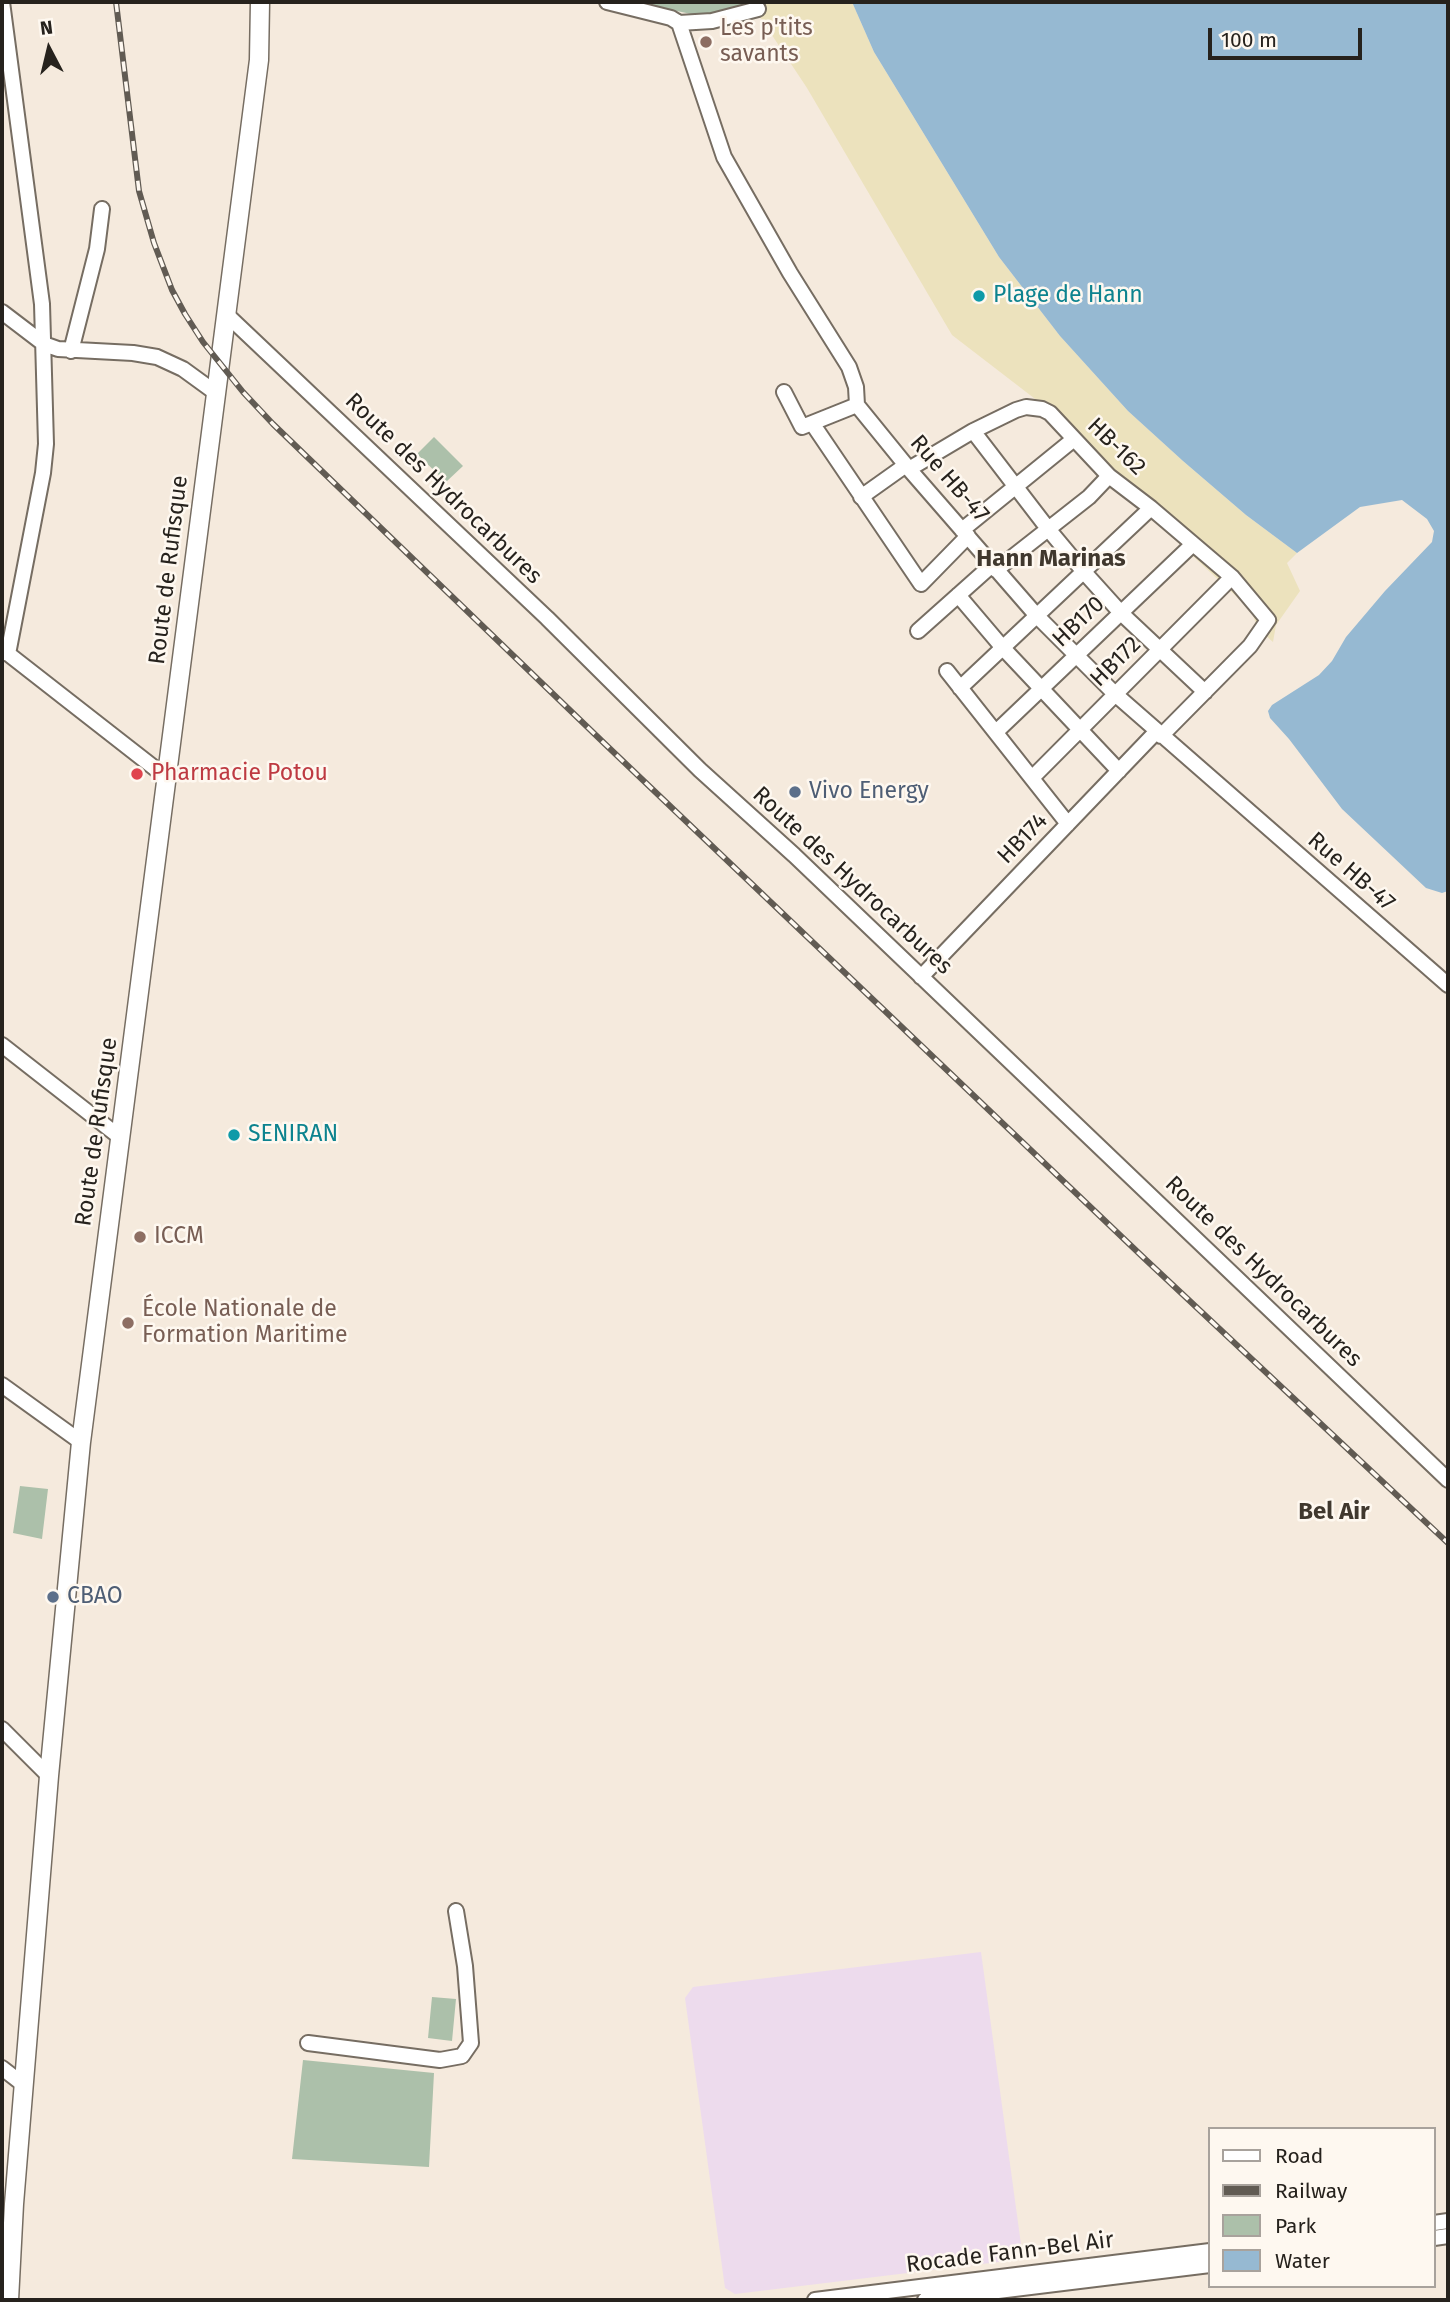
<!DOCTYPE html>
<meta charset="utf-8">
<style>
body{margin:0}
#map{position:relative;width:1450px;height:2302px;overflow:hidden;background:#f5eadd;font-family:"Fira Sans",sans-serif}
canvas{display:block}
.frame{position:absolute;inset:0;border:4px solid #26221d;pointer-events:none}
.legend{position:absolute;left:1208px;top:2127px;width:228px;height:161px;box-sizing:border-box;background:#fef8f0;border:2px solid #a8a29c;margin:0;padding:9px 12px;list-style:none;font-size:21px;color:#26221d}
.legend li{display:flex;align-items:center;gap:14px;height:35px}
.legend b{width:35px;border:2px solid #a8a29c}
.north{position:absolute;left:14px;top:14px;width:70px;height:70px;-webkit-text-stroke:5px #fef8f0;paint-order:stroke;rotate:353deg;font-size:19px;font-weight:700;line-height:28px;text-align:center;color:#26221d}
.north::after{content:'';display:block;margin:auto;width:24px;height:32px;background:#26221d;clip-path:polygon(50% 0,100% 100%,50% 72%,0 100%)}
.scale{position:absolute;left:1208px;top:28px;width:154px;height:32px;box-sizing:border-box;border:4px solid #26221d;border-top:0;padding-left:9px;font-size:21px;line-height:24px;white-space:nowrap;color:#26221d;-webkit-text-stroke:5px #fef8f0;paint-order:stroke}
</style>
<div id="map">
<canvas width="1450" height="2302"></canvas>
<div class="frame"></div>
<ul class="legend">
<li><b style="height:9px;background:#fff"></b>Road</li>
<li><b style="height:9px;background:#615b53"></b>Railway</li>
<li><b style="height:19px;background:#acc0aa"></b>Park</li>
<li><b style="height:19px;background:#96b9d2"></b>Water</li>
</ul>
<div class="north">N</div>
<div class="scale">100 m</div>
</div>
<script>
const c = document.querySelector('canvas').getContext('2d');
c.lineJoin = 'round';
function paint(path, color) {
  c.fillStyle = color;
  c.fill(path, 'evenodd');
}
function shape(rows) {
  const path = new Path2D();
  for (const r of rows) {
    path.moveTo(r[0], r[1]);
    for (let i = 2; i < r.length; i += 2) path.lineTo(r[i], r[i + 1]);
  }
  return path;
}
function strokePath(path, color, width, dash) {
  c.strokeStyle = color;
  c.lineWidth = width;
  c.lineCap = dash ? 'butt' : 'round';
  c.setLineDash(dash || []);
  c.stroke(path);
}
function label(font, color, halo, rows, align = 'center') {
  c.font = font + ' "Fira Sans",sans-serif';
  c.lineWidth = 5;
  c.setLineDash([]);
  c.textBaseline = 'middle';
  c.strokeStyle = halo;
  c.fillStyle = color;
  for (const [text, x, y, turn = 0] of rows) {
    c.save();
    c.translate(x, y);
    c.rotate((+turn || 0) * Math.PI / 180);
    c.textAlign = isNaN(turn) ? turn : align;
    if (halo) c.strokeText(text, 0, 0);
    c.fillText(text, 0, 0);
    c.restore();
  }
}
paint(shape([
 [981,1952,1023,2259,735,2294,725,2288,685,1998,693,1987]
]), '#eddbed');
paint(shape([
 [635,2,750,2,751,5,705,17],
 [434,437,463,466,446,482,417,454],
 [20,1486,48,1489,42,1539,13,1533],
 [432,1997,456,1999,452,2041,428,2038],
 [303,2060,434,2073,429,2167,292,2159]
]), '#acc0aa');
paint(shape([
 [750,2,852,2,874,52,999,257,1060,336,1128,411,1183,461,1246,515,1297,553,1287,563,1300,591,1276,625,1273,642,1258,629,1251,610,1099,469,1043,405,952,335,807,88]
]), '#ece2bd');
paint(shape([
 [852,2,1448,2,1448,891,1442,893,1426,888,1342,809,1289,739,1270,718,1268,711,1272,705,1319,675,1332,661,1346,637,1385,591,1432,542,1434,531,1427,519,1402,500,1360,507,1297,553,1246,515,1183,461,1128,411,1060,336,999,257,874,52]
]), '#96b9d2');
const minor = shape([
 [2,2,42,304,46,444,43,473,8,654],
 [607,2,671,18,679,23,724,157,790,273,849,367,856,387,857,405,909,469,1037,616,1115,694,1448,985],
 [679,23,712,21,758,9],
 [2,312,44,344,58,349,133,353,157,357,183,369,216,393],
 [226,314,547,618,700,770,794,855,1448,1480],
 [71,351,97,249,102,209],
 [784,392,802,427,857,405],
 [812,423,921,584,968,536],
 [973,431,1049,530,1084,572,1121,613,1205,692],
 [909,469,973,431,1016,410,1026,407,1042,409,1050,413,1109,476,1151,508,1232,577,1268,620,1250,646,1161,736],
 [861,497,906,465],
 [962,530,1074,439],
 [996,570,1089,497,1109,476],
 [958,595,1003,648,1119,771],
 [918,631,992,565],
 [2,649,166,777],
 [947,671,1068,824],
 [960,688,1151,508],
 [996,732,1193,544],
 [1032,778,1232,577],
 [921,977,1156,732],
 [2,1045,121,1138],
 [2,1385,81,1442],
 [2,1729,49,1776],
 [308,2043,440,2060,462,2056,471,2043,465,1966,456,1911],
 [2,2068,24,2085],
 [1434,2223,1448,2221],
 [1434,2238,1448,2236],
 [815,2300,1210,2251],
 [925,2300,1210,2265]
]);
const major = shape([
 [9,2300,14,2204,49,1776,81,1442,259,60,260,2]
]);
strokePath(minor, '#766d62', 18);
strokePath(major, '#766d62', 21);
strokePath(minor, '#fff', 14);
strokePath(major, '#fff', 18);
const rail = shape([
 [116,2,139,191,154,243,172,290,185,314,203,342,243,392,273,424,605,744,1145,1259,1448,1543]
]);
strokePath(rail, '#615b53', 6);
strokePath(rail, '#fef8f0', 3.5, [10]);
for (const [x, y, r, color] of [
 [706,42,7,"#8d6e63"],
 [979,296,7,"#0f9aa8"],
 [137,774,7,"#e0444e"],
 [795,792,7,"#5c6f8a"],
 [234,1135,7,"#0f9aa8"],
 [140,1237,7,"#8d6e63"],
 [128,1323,7,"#8d6e63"],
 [53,1597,7,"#5c6f8a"]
]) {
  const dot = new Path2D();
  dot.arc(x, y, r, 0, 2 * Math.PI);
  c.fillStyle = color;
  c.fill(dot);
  strokePath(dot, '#fef8f0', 2.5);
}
label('23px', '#785e54', '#fef8f0', [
 ["Les p'tits",720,29],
 ["savants",720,55],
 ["ICCM",154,1237],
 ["École Nationale de",142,1310],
 ["Formation Maritime",142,1336]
], 'left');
label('23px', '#0d838f', '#fef8f0', [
 ["Plage de Hann",993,296],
 ["SENIRAN",248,1135]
], 'left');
label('23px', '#26221d', '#fef8f0', [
 ["HB-162",1116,447,44],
 ["Rue HB-47",949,479,49],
 ["Route des Hydrocarbures",443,489,44],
 ["Route de Rufisque",169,570,-83],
 ["HB170",1079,622,-44],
 ["HB172",1116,662,-45],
 ["HB174",1023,839,-46],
 ["Rue HB-47",1351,872,41],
 ["Route des Hydrocarbures",852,881,43],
 ["Route de Rufisque",97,1132,-82],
 ["Route des Hydrocarbures",1263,1272,44],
 ["Rocade Fann-Bel Air",1010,2253,-7]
]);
label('23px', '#be3a42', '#fef8f0', [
 ["Pharmacie Potou",151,774]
], 'left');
label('23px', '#4e5e75', '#fef8f0', [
 ["Vivo Energy",809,792],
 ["CBAO",67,1597]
], 'left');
label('bold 24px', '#40382e', '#fef8f0', [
 ["Hann Marinas",1051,559],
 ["Bel Air",1334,1512]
]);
</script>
